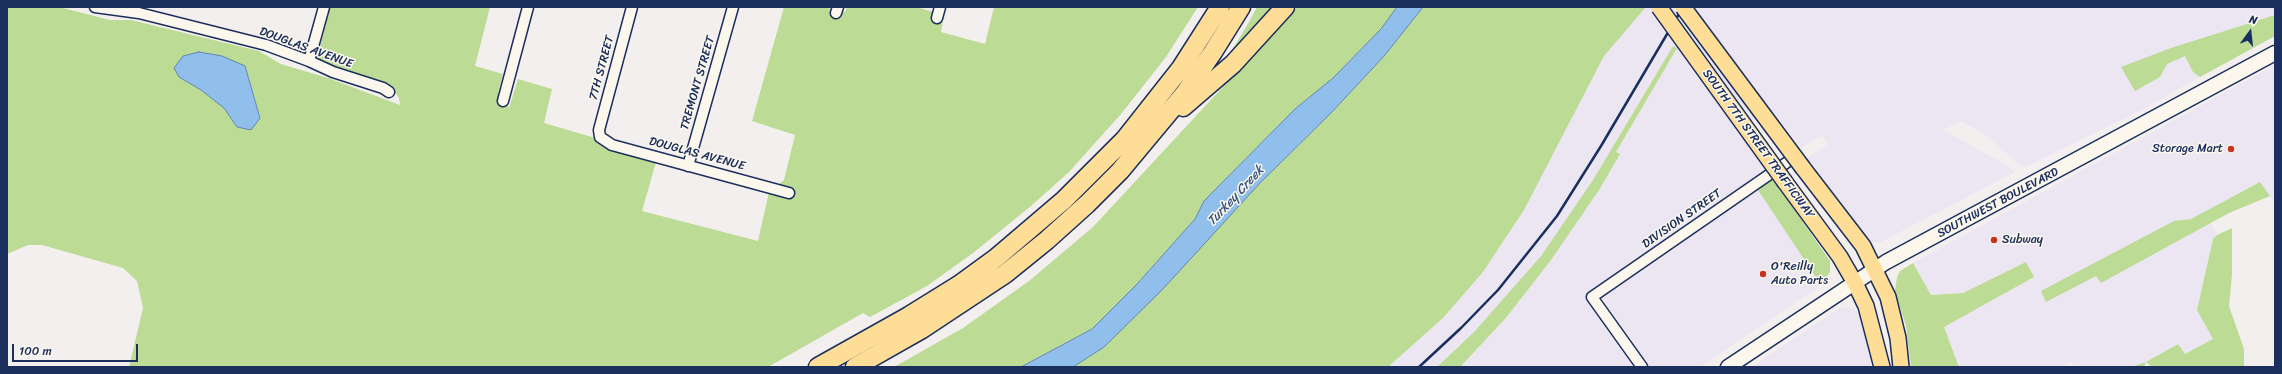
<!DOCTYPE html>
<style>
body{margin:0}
#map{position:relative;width:2282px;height:374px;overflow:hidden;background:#f4efef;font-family:Sriracha,sans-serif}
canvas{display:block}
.frame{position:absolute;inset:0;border:8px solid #1b2f5e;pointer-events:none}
.north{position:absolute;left:2230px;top:12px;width:40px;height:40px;-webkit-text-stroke:3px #fbf7ec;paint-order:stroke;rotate:15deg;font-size:11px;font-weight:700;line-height:16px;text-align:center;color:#1b2f5e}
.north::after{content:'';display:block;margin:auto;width:14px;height:18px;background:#1b2f5e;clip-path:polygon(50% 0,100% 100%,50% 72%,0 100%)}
.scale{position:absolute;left:12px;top:344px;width:126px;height:18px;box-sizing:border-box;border:2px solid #1b2f5e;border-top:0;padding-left:5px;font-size:12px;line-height:14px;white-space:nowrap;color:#1b2f5e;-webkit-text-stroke:3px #fbf7ec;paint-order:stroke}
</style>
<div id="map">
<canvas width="2282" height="374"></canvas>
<div class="frame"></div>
<div class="north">N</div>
<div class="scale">100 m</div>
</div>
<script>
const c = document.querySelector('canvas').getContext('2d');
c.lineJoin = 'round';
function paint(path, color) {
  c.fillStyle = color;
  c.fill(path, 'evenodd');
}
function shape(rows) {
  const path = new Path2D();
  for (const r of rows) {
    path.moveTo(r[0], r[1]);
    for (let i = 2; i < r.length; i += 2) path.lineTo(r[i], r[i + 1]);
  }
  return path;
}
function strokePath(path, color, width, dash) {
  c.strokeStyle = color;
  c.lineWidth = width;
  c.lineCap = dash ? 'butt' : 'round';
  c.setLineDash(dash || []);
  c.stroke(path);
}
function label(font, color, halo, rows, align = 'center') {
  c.font = font + ' Sriracha,sans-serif';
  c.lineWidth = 3;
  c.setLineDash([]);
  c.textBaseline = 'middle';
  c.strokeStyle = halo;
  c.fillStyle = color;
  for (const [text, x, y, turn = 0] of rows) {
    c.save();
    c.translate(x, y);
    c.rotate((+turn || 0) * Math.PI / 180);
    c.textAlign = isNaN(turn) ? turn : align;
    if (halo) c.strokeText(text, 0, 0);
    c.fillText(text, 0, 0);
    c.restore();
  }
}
paint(shape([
 [1646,7,2275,7,2275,15,2171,48,2160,77,2166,64,2185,56,2193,72,2200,77,2145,108,2024,168,1986,136,1961,121,1944,130,2008,166,2015,172,1881,242,1873,242,1866,238,1807,158,1828,144,1822,135,1801,148,1776,116,1735,124,1767,170,1586,296,1636,367,1460,367,1506,319,1551,260,1620,153,1616,152,1677,48,1673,46,1593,180,1541,256,1515,286,1474,332,1437,367,1388,367,1443,318,1483,272,1524,210,1604,56],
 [2275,65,2275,198,2272,199,2260,182,2191,219,2174,221,2046,301,2096,276,2101,282,2211,223,2217,235,2213,239,2197,310,2213,339,2185,354,2177,344,2146,362,2131,367,2075,367,2071,362,2062,367,1959,367,1944,327,2034,277,2026,262,1963,293,1931,295,1913,263],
 [1758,190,1821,285,1700,367,1648,367,1606,305,1605,297,1609,293],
 [1846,307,1861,312,1874,367,1751,367,1840,308]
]), '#ebe6f2');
paint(shape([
 [7,7,59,7,110,20,131,20,259,51,281,64,328,78,400,105,399,98,389,84,337,70,317,60,330,7,490,7,475,66,503,74,498,92,509,108,518,79,552,89,544,123,592,137,603,146,656,162,642,211,758,241,769,192,784,180,795,135,752,121,784,7,823,7,845,12,847,7,916,7,944,15,941,32,985,44,994,7,1198,7,1166,57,1121,114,1069,172,1031,206,973,253,927,286,870,317,863,313,768,367,129,367,143,308,137,281,123,268,42,245,28,245,7,254],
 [245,66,260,117,237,127,224,108,201,90,179,77],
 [1257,7,1280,7,1226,60,1249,22],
 [1297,7,1397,7,1381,29,1333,78,1295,109,1204,201,1195,219,1138,283,1092,329,1021,367,894,367,963,328,1029,281,1093,227],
 [1423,7,1646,7,1604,56,1524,210,1483,272,1443,318,1388,367,1073,367,1104,347,1260,183,1331,113,1385,55],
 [2275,15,2275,36,2200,77,2193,72,2185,56,2167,64,2160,77,2135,91,2121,67,2171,48],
 [1673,46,1677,48,1616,152,1620,154,1599,190,1551,260,1506,318,1460,367,1437,367,1474,332,1541,256,1593,180],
 [1773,179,1830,261,1830,272,1821,285,1758,190],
 [2260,182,2270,196,2229,213,2101,283,2096,276,2046,302,2041,291,2174,221,2191,219],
 [2232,228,2232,275,2229,306,2244,349,2244,367,2152,367,2146,362,2144,367,2131,367,2146,362,2178,344,2185,354,2213,339,2197,310,2213,239,2217,235],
 [2026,262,2034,277,1944,327,1959,367,1911,367,1906,326,1895,291,1897,277,1900,271,1913,263,1931,295,1963,293]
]), '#bcdb94');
const water = shape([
 [1397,7,1423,7,1385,55,1331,113,1260,183,1162,290,1104,347,1073,367,1021,367,1092,329,1138,283,1195,219,1204,201,1295,109,1333,78,1381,29,1397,7],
 [199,52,222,56,245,66,260,118,251,130,237,127,224,108,201,90,179,77,174,68,183,56,199,52]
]);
paint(water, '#91bfeb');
strokePath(water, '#6285b3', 1);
const minor = shape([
 [95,7,139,13,266,45,309,61,333,72,383,88,389,92],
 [632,7,599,130,600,137,612,145,789,193],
 [836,13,838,7],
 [937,18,940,7],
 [309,61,324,7],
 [503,101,528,7],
 [688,166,733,7],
 [1642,367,1592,297,1786,163]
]);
const secondary = shape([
 [1728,367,1886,262,2275,53]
]);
const primary = shape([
 [1803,168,1863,246,1888,297,1898,338,1901,367],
 [1785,182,1840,257,1855,283,1866,306,1882,367]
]);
const motorway = shape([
 [1183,107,1233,64,1285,7],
 [818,367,909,316,959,285,996,258,1064,200,1125,139,1181,68,1220,7],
 [855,367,922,329,1005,274,1047,240,1087,204,1120,171,1185,93,1213,52,1241,7]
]);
strokePath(minor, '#1b2f5e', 13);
strokePath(secondary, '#1b2f5e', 17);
strokePath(primary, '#1b2f5e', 18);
strokePath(motorway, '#1b2f5e', 21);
strokePath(minor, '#fbf7ec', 10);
strokePath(secondary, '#fbf7ec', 14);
strokePath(primary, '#fedd96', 15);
strokePath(motorway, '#fedd96', 18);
strokePath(shape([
 [1419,367,1461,328,1498,290,1557,216,1601,146,1683,7]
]), '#1b2f5e', 2.5);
const primaryBridge = shape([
 [1659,7,1785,182],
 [1683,7,1803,168]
]);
strokePath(primaryBridge, '#1b2f5e', 18, []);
strokePath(primaryBridge, '#fedd96', 15);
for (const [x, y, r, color] of [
 [2231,149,4,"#c8321e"],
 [1994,240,4,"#c8321e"],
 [1763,274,4,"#c8321e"]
]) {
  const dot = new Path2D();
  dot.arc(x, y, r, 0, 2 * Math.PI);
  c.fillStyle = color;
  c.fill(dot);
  strokePath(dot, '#fbf7ec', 1.5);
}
label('12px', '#1b2f5e', '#fbf7ec', [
 ["DOUGLAS AVENUE",306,48,20],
 ["7TH STREET",602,68,-75],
 ["TREMONT STREET",698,83,-74],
 ["SOUTH 7TH STREET TRAFFICWAY",1758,144,54],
 ["DOUGLAS AVENUE",697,154,15],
 ["SOUTHWEST BOULEVARD",1998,203,-28],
 ["DIVISION STREET",1682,219,-35]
]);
label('12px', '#1b2f5e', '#fbf7ec', [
 ["Storage Mart",2223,149,"right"],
 ["Subway",2002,240],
 ["O'Reilly",1771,267],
 ["Auto Parts",1771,281]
], 'left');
label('italic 13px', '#385381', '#fbf7ec', [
 ["Turkey Creek",1236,196,-47]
]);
</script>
